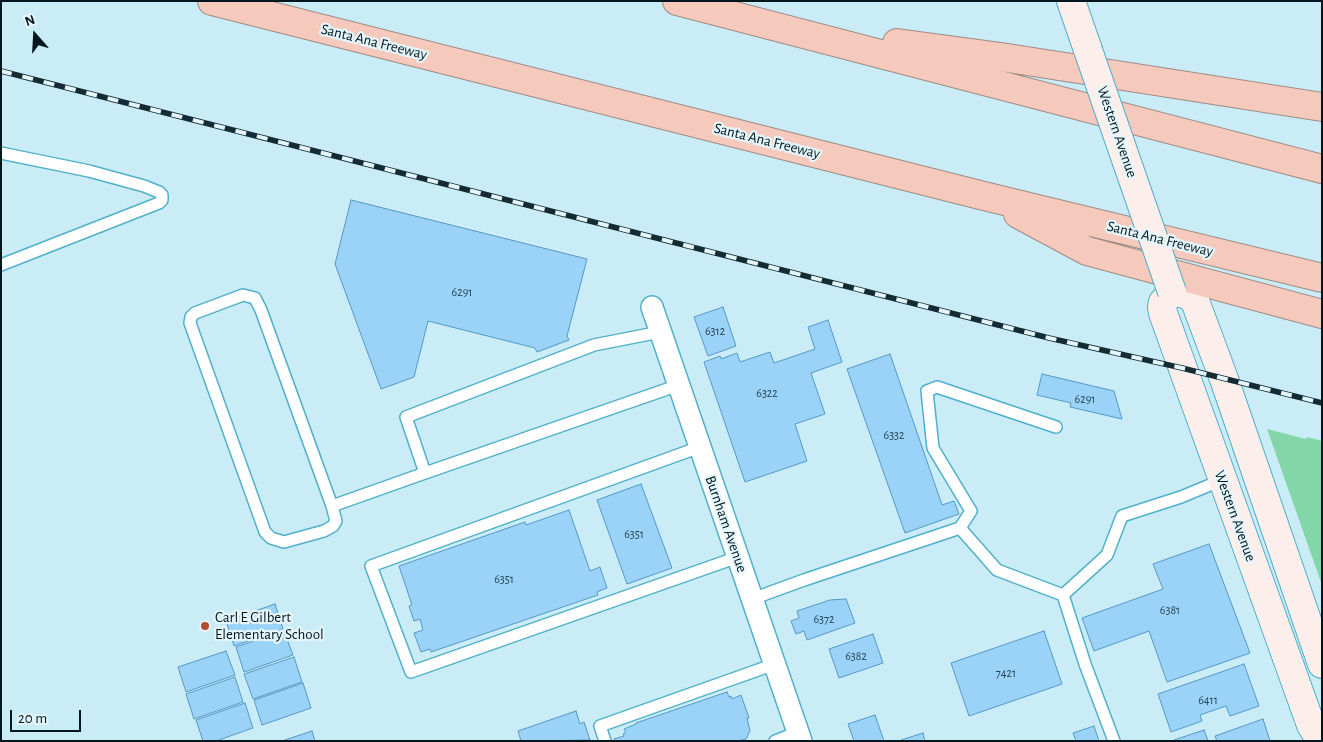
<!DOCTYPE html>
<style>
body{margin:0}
#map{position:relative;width:1323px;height:742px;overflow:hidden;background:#caecf7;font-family:"Alegreya Sans",sans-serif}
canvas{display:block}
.frame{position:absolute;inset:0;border:2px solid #00161d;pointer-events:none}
.north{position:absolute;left:10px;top:10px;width:50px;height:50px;-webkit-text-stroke:4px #e5f6fb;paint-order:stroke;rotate:341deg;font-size:14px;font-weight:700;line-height:20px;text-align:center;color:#00161d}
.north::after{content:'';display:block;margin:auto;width:18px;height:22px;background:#00161d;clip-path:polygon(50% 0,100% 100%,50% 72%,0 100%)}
.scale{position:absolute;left:10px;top:710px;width:71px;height:22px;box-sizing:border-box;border:2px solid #00161d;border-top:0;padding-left:6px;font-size:15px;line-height:18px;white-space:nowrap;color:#00161d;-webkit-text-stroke:4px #e5f6fb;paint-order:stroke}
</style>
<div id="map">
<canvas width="1323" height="742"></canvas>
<div class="frame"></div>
<div class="north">N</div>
<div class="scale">20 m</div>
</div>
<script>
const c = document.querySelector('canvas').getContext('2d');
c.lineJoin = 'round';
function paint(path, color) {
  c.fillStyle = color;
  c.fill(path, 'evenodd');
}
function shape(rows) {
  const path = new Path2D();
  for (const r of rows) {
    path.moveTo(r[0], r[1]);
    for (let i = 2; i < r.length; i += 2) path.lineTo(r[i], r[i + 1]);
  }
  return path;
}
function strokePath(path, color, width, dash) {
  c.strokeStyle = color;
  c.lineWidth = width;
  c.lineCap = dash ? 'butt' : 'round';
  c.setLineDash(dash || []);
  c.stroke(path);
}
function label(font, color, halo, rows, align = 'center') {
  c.font = font + ' "Alegreya Sans",sans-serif';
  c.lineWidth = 4.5;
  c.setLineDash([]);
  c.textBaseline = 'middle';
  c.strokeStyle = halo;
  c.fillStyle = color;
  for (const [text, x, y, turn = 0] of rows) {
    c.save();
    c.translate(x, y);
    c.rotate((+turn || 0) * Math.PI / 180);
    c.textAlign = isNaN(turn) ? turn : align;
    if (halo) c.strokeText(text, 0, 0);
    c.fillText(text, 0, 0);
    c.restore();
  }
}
paint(shape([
 [1267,429,1306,439,1307,437,1322,441,1322,585]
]), '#83d6a8');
const building = shape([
 [351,200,587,259,567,336,569,340,537,352,535,348,428,321,414,377,381,389,335,264,351,200],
 [723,307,736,346,708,356,694,317,723,307],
 [828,320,842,362,811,373,825,414,795,424,807,461,745,482,704,362,720,356,721,359,737,353,740,362,770,352,774,363,815,349,808,327,828,320],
 [890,354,942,505,954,501,959,514,905,533,847,369,890,354],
 [1042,374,1114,391,1122,419,1070,407,1071,403,1037,395,1042,374],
 [641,484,672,568,627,584,597,500,641,484],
 [569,510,590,571,600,567,607,588,597,592,598,595,431,652,430,649,421,652,414,633,423,630,420,619,414,621,409,606,412,605,399,566,525,522,526,525,569,510],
 [1209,544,1250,653,1167,682,1149,631,1094,651,1082,618,1163,589,1153,564,1209,544],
 [846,599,855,623,807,640,804,631,796,634,791,621,799,618,797,611,830,600,846,599],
 [275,604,283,629,234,646,226,621,275,604],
 [284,631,293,655,244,672,236,647,284,631],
 [1044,631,1062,684,969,716,951,663,1044,631],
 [873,634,883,663,839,678,829,649,873,634],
 [226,651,235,675,186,692,178,667,226,651],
 [294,657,302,682,253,699,244,674,294,657],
 [1244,664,1259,706,1230,716,1226,706,1200,715,1202,721,1171,732,1158,694,1244,664],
 [235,677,243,702,194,719,186,694,235,677],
 [303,683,311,708,262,725,254,700,303,683],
 [727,692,729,697,731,696,732,699,741,695,749,718,747,718,750,731,746,739,739,741,615,741,614,739,624,736,623,734,626,733,624,729,636,724,636,723,727,692],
 [245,703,253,728,216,741,203,741,196,720,245,703],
 [576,711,580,724,584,722,590,740,521,741,518,731,576,711],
 [875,715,884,741,854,741,848,724,875,715],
 [1263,719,1270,741,1217,741,1215,736,1263,719],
 [1094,726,1099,741,1076,741,1073,733,1094,726],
 [1204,730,1208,741,1174,741,1174,740,1204,730],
 [312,731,315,741,282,741,312,731],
 [923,733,925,741,901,741,901,740,923,733]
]);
paint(building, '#9bd2f7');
strokePath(building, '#5399c6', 1);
const service = shape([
 [1,153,89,171,144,186,159,192,162,195,162,200,159,203,1,265],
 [660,332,594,345,406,417,425,473,679,385],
 [700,447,371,566,411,672,738,557],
 [332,506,336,521,333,526,324,531,284,542,271,538,265,532,190,323,191,317,195,313,243,295,255,298,261,310,332,506,425,473],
 [960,528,997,570,1063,595],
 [752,599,804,580,960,528,971,511,933,448,927,391,937,387,1056,427],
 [605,741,600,726,775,664],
 [775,741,798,732],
 [1114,741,1085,664,1063,595,1107,555,1122,516,1181,497,1222,480]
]);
const minor = shape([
 [652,307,801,741]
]);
const secondary = shape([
 [1071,1,1088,50],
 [1321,741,1311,725,1163,313,1162,307,1163,302,1172,292,1186,294,1195,301,1224,379,1322,664]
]);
const motorway = shape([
 [212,1,984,196,1322,278],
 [677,1,1322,169],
 [897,43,1001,57,1322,107],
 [1018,214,1087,251,1322,314]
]);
strokePath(service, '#51b0ca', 14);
strokePath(minor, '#51b0ca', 24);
strokePath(secondary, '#51b0ca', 30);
strokePath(motorway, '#9f8b84', 30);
strokePath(service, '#fff', 11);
strokePath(minor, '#fff', 21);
strokePath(secondary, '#fcefeb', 28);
strokePath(motorway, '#f5cabc', 28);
const rail = shape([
 [1,71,1049,338,1182,368,1322,403]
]);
strokePath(rail, '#142b33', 5.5);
strokePath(rail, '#e5f6fb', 4, [11]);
const secondaryBridge = shape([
 [1088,50,1172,292]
]);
strokePath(secondaryBridge, '#51b0ca', 30, []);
strokePath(secondaryBridge, '#fcefeb', 28);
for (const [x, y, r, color] of [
 [205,626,5,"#b44c29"]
]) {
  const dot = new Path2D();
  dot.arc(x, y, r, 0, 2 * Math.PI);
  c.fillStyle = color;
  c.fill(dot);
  strokePath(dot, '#e5f6fb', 2);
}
label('12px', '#274554', null, [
 ["6291",462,292],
 ["6312",715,331],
 ["6322",767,393],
 ["6291",1085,399],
 ["6332",894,435],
 ["6351",634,534],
 ["6351",504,579],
 ["6381",1170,610],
 ["6372",824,619],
 ["6382",856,656],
 ["7421",1006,673],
 ["6411",1208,700]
]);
label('15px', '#00161d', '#e5f6fb', [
 ["Santa Ana Freeway",374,42,14],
 ["Western Avenue",1117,132,71],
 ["Santa Ana Freeway",767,141,14],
 ["Santa Ana Freeway",1160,239,14],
 ["Western Avenue",1235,516,70],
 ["Burnham Avenue",726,524,71]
]);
label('15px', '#00161d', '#e5f6fb', [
 ["Carl E Gilbert",215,617],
 ["Elementary School",215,634]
], 'left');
</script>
